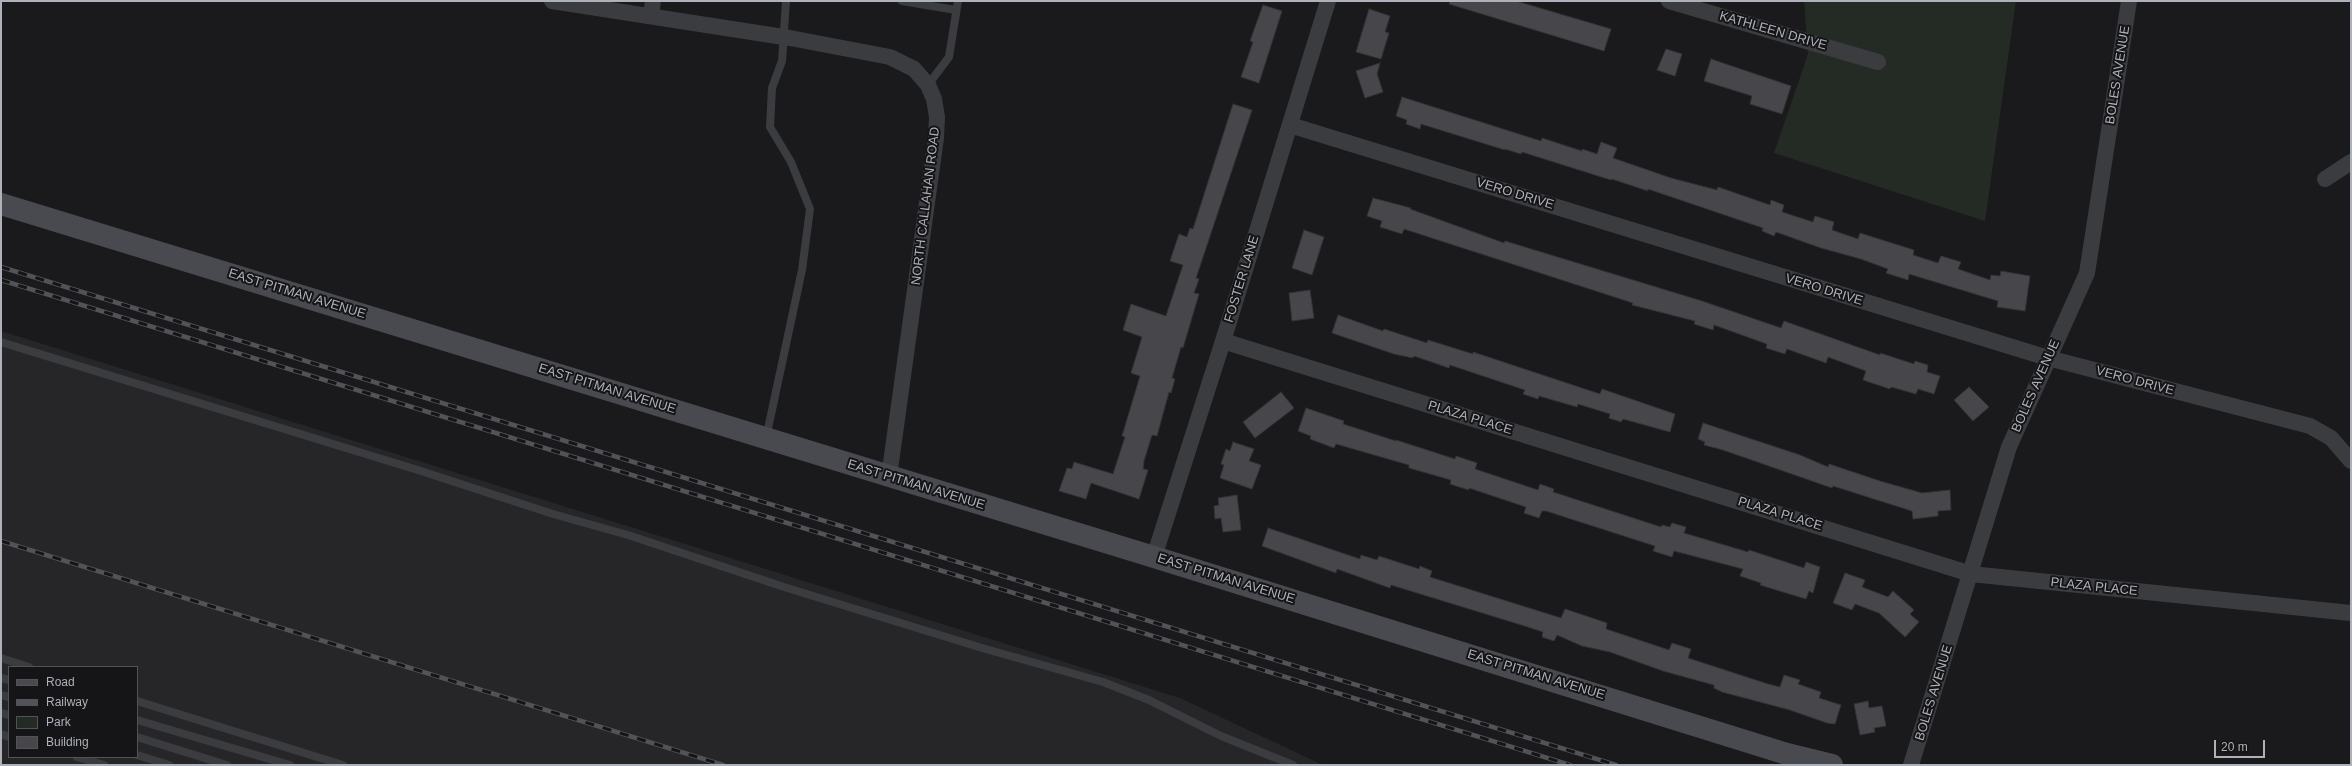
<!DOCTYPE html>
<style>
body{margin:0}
#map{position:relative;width:2352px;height:766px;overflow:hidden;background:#1a191b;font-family:Arial,sans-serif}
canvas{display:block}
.frame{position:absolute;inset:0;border:2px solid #adb1b9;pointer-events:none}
.legend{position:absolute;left:8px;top:666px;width:130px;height:92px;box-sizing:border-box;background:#151416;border:1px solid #525357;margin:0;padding:5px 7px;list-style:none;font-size:12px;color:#adb1b9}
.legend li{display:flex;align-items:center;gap:8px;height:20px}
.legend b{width:20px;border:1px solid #525357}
.scale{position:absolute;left:2214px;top:740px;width:51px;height:18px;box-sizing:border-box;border:2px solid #adb1b9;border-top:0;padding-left:5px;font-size:12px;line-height:14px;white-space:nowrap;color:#adb1b9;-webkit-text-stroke:3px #151416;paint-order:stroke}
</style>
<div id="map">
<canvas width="2352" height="766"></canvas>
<div class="frame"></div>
<ul class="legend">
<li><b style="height:5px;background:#494a50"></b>Road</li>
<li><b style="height:5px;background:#525359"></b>Railway</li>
<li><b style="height:11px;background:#242b25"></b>Park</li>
<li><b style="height:11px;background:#47474b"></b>Building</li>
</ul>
<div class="scale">20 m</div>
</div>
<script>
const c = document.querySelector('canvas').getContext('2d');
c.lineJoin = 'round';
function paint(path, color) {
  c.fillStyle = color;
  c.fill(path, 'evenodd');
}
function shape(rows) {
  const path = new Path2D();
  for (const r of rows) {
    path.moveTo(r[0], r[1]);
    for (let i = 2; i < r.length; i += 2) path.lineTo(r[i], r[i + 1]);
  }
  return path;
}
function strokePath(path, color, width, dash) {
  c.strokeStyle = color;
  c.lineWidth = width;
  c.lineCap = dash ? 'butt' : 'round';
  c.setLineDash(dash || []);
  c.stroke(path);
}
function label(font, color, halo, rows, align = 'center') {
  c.font = font + ' Arial,sans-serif';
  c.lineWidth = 4;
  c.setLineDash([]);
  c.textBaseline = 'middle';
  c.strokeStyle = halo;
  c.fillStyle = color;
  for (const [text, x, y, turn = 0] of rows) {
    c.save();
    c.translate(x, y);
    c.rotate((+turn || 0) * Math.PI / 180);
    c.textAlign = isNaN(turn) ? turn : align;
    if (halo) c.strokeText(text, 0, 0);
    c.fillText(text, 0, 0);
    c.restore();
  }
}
paint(shape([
 [1,331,1180,698,1323,765,1,765],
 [9,667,137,667,137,757,9,757]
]), '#262628');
paint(shape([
 [1804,1,2016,1,1985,221,1774,153,1808,54]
]), '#242b25');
const building = shape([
 [1450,1,1516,1,1611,29,1604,51,1449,4,1450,1],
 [1263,5,1282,11,1259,83,1241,77,1253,42,1250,41,1263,5],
 [1369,9,1390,16,1385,32,1389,33,1381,59,1356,52,1369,9],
 [1666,49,1682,54,1675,76,1657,70,1666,49],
 [1711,59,1791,86,1782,114,1750,104,1752,96,1704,81,1711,59],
 [1380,63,1377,74,1383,92,1365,98,1356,71,1380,63],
 [1402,97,1541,141,1542,138,1582,151,1582,149,1597,154,1601,142,1617,148,1613,158,1671,178,1717,190,1718,187,1770,205,1771,200,1784,205,1782,212,1813,222,1815,216,1834,222,1832,230,1858,239,1860,233,1914,250,1913,255,1938,263,1941,256,1961,262,1958,269,1990,280,1991,275,2000,276,2001,271,2030,276,2025,311,1997,307,1998,301,1909,274,1908,280,1886,273,1888,269,1861,259,1821,248,1776,232,1774,236,1762,231,1763,228,1648,189,1648,191,1612,179,1611,180,1522,152,1521,154,1505,149,1505,150,1421,124,1420,129,1406,124,1407,120,1396,116,1402,97],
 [1233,104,1252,110,1196,278,1199,279,1194,293,1199,294,1183,348,1181,347,1172,378,1175,379,1171,393,1169,392,1157,436,1152,435,1144,461,1143,469,1148,470,1139,499,1091,483,1086,499,1059,491,1067,468,1072,469,1074,462,1113,474,1125,437,1122,436,1140,376,1131,373,1142,337,1123,330,1131,304,1166,316,1183,265,1170,261,1179,234,1187,237,1190,228,1193,229,1233,104],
 [1373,198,1411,208,1410,209,1504,243,1505,241,1702,301,1781,328,1784,321,1880,355,1880,353,1914,364,1915,361,1928,365,1927,372,1940,376,1934,394,1918,389,1916,394,1891,387,1890,389,1863,380,1866,371,1828,357,1826,363,1787,349,1785,354,1766,348,1767,344,1714,325,1713,330,1694,324,1695,321,1632,305,1633,303,1404,229,1402,234,1380,227,1382,221,1367,216,1373,198],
 [1304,230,1324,237,1312,275,1292,268,1304,230],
 [1310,290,1314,318,1292,321,1289,293,1310,290],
 [1338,315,1383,331,1384,329,1427,343,1428,340,1473,354,1473,352,1600,394,1602,389,1675,414,1670,432,1623,419,1621,422,1609,418,1610,414,1578,404,1577,407,1539,396,1538,399,1523,394,1525,390,1450,365,1449,368,1414,356,1413,358,1394,354,1332,333,1338,315],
 [1969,387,1989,407,1973,421,1954,400,1969,387],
 [1281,392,1294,408,1255,438,1243,422,1281,392],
 [1306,408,1344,421,1343,424,1396,441,1396,440,1455,459,1456,456,1477,463,1475,469,1538,490,1540,484,1554,489,1553,492,1661,527,1662,525,1670,527,1672,523,1686,527,1684,533,1748,552,1749,550,1804,568,1806,562,1820,567,1813,593,1809,591,1806,599,1760,585,1761,583,1740,576,1743,569,1674,551,1672,557,1653,551,1655,546,1546,511,1542,511,1539,518,1524,513,1526,507,1469,488,1469,490,1456,486,1450,484,1451,480,1409,468,1409,465,1336,444,1334,448,1310,439,1311,436,1298,431,1306,408],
 [1703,423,1800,455,1828,467,1829,464,1880,481,1922,493,1950,490,1951,510,1938,511,1938,516,1913,519,1912,511,1833,486,1832,488,1723,450,1704,445,1705,442,1698,439,1703,423],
 [1233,442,1254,449,1249,461,1261,465,1252,489,1220,478,1224,465,1221,464,1226,449,1230,451,1233,442],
 [1237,495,1241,530,1223,532,1221,518,1215,519,1214,506,1219,505,1218,498,1237,495],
 [1268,528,1360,559,1361,555,1377,560,1379,556,1419,569,1420,566,1432,571,1430,577,1561,618,1565,609,1607,623,1606,629,1669,650,1672,643,1691,649,1688,658,1768,684,1780,687,1784,675,1800,680,1798,684,1821,692,1819,698,1841,705,1835,724,1827,723,1790,710,1722,692,1714,688,1714,685,1663,671,1610,652,1582,646,1557,635,1554,641,1542,637,1543,632,1528,627,1391,585,1390,588,1337,569,1336,573,1262,546,1268,528],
 [1845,573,1865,580,1862,587,1888,597,1893,591,1914,610,1910,614,1919,622,1905,637,1879,613,1855,604,1852,610,1833,603,1845,573],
 [1868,701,1869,708,1882,706,1886,726,1874,728,1875,732,1860,735,1854,704,1868,701]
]);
paint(building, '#47474b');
strokePath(building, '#343437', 1);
strokePath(shape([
 [902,1,956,10],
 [928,85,949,57,958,1],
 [1,342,421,471,553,514,628,535,784,587,982,648,1103,682,1149,700,1221,736,1293,765],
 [766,438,802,270,810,209,791,162,770,127,772,88,782,61,786,1],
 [1,658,29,667],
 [1,678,9,680],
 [1,695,9,697],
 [137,701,343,765],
 [1,713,9,715],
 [137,720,290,765],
 [1,734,9,737],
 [137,737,227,765],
 [137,755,169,765],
 [77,757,104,765]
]), '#3b3c40', 8);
strokePath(shape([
 [552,1,790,38,890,57,914,69,928,85,934,99,937,117,936,138,889,477],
 [1669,1,1878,62],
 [651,16,653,1],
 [1290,125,2048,358,2310,426,2331,438,2351,461],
 [2325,179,2351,162],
 [1223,341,1971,574,2351,613],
 [1154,557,1223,341,1328,1],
 [1911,765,2009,447,2087,273,2129,1]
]), '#3b3c40', 16);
strokePath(shape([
 [1,204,1154,557,1787,754,1832,765]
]), '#494a50', 22);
const rail = shape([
 [1,267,1616,765],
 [1,280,1570,765],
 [1,541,723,765]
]);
strokePath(rail, '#525359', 4.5);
strokePath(rail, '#151416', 3, [9]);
label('13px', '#adb1b9', '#151416', [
 ["KATHLEEN DRIVE",1773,31,16],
 ["BOLES AVENUE",2118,75,-81],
 ["VERO DRIVE",1515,194,17],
 ["NORTH CALLAHAN ROAD",926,206,-83],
 ["FOSTER LANE",1242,279,-73],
 ["VERO DRIVE",1824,290,17],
 ["EAST PITMAN AVENUE",297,294,17],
 ["VERO DRIVE",2135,381,15],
 ["BOLES AVENUE",2036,386,-66],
 ["EAST PITMAN AVENUE",607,389,17],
 ["PLAZA PLACE",1470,418,17],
 ["EAST PITMAN AVENUE",916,485,17],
 ["PLAZA PLACE",1780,514,17],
 ["EAST PITMAN AVENUE",1226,579,17],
 ["PLAZA PLACE",2094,587,6],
 ["EAST PITMAN AVENUE",1536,675,17],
 ["BOLES AVENUE",1934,693,-73]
]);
</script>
